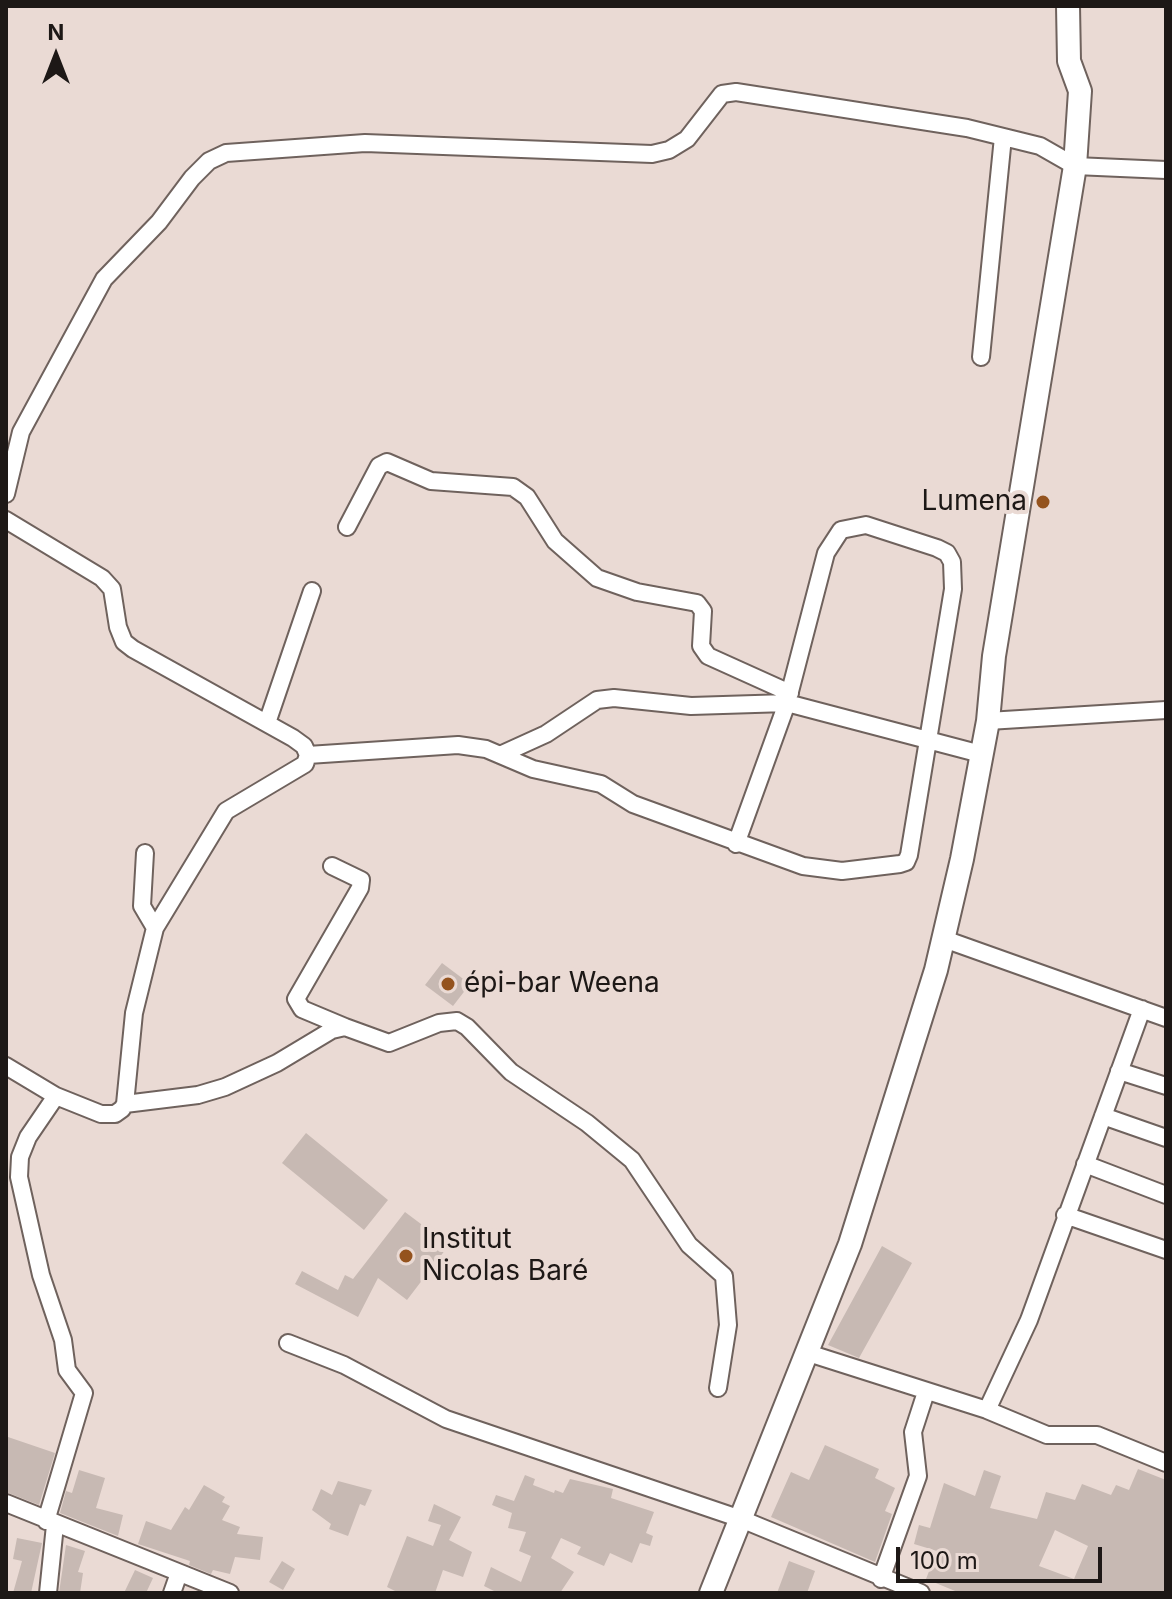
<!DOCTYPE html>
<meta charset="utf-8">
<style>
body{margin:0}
#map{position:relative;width:1172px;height:1599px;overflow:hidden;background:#eadad4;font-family:Inter,sans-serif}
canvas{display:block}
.frame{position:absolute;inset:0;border:8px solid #1d1816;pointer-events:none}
.north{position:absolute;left:16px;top:16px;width:80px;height:80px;-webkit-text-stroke:6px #eadad4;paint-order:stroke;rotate:0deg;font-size:22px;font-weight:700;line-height:32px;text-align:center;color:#1d1816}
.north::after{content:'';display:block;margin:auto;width:28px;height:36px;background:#1d1816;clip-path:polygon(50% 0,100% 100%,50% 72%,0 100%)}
.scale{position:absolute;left:896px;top:1547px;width:206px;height:36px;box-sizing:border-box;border:4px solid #1d1816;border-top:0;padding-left:10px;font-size:24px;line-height:28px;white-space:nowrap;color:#1d1816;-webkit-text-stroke:6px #eadad4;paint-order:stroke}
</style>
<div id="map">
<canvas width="1172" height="1599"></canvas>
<div class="frame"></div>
<div class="north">N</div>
<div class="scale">100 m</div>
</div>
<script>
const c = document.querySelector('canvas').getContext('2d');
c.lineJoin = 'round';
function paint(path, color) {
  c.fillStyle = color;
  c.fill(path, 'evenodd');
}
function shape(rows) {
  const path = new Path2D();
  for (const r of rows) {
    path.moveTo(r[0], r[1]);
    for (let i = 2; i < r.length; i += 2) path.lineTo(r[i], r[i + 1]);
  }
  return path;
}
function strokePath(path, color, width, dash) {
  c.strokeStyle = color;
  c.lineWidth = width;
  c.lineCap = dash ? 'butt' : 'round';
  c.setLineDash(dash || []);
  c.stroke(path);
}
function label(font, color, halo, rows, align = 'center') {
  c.font = font + ' Inter,sans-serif';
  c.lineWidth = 8;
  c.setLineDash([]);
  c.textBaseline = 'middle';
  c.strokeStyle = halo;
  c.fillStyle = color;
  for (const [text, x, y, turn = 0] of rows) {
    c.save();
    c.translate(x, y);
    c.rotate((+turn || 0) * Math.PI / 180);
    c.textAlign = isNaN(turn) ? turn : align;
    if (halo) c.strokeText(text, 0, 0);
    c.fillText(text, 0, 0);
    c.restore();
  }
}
paint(shape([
 [442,963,470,984,453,1006,425,985],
 [306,1133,388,1200,364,1230,282,1163],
 [405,1212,449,1245,407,1300,378,1278,358,1317,295,1284,302,1271,338,1290,345,1275,353,1279],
 [882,1246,912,1263,859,1358,828,1345],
 [8,1437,55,1453,39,1505,6,1492],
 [825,1445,879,1469,875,1478,895,1488,885,1511,892,1514,875,1562,771,1517,791,1472,809,1480],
 [1138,1469,1166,1480,1164,1593,960,1593,926,1579,937,1551,914,1544,919,1525,930,1528,944,1483,975,1496,984,1470,1001,1476,990,1508,1037,1519,1046,1492,1075,1500,1082,1484,1111,1495,1116,1485,1129,1490],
 [1055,1530,1088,1546,1074,1579,1039,1566],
 [79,1470,105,1478,96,1508,123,1515,118,1536,60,1513,66,1491,72,1493],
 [525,1475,535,1479,533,1485,554,1493,555,1490,563,1493,570,1479,613,1489,611,1498,654,1512,646,1533,653,1536,650,1546,640,1543,632,1563,610,1553,604,1566,577,1554,581,1547,561,1538,551,1558,574,1572,560,1593,498,1593,484,1586,491,1567,521,1582,531,1556,519,1551,526,1532,508,1528,512,1513,492,1505,496,1495,514,1501],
 [338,1481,372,1490,365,1506,360,1504,348,1536,329,1529,331,1524,312,1510,321,1489,332,1495],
 [204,1485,225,1497,222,1502,230,1506,222,1520,240,1527,237,1534,263,1537,260,1560,235,1557,230,1574,213,1570,211,1574,189,1565,190,1561,138,1544,146,1521,171,1530,185,1507,189,1510],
 [434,1504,461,1517,449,1540,472,1552,463,1577,443,1570,435,1593,399,1593,387,1587,407,1536,433,1546,441,1525,428,1521],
 [17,1538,42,1543,31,1593,13,1593,22,1561,13,1559],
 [66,1545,85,1551,78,1572,83,1573,80,1593,59,1593],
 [282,1561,295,1569,283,1590,269,1582],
 [789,1561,815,1571,807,1593,777,1593],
 [135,1570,153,1578,146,1593,124,1593]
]), '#c7b9b3');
const street = shape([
 [981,357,1003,137],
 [6,494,21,432,104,279,159,222,192,178,209,161,226,153,365,143,652,154,669,150,687,139,722,94,736,92,967,128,1040,146,1075,166,1166,170],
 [6,520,102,578,112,589,118,627,124,642,133,649,293,738,304,746,308,755,305,764,226,811,155,928,134,1013,125,1104,122,1109,115,1114,101,1114,56,1096,6,1066],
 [347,527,379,466,387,462,431,481,513,487,527,497,555,541,597,578,637,592,697,603,703,611,701,646,708,656,790,693],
 [988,721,1166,710],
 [267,723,312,591],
 [308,755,458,745,486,749,533,769,601,784,633,804,803,866,842,871,900,864,906,862,909,855,953,589,952,562,947,553,937,548,866,525,841,530,826,553,787,703,691,706,614,698,597,700,546,734,502,754],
 [736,844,787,703,981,754],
 [145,853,142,906,155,928],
 [332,866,361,880,360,888,296,999,302,1009,345,1027],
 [944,939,1166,1018],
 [1119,1071,1166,1086],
 [125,1104,198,1095,225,1087,277,1063,332,1030,345,1027,389,1043,439,1023,457,1021,467,1027,511,1072,587,1123,632,1160,689,1245,724,1276,728,1325,718,1388],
 [1103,1116,1166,1138],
 [1085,1164,1166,1195],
 [1065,1215,1166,1250],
 [288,1343,344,1365,446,1419,741,1519,921,1593],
 [805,1352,987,1410,1047,1435,1097,1435,1166,1463],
 [987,1410,1029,1320,1142,1009],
 [6,1503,230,1593],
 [46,1521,84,1393,67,1370,63,1340,41,1275,19,1177,20,1157,28,1137,56,1096],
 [881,1579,918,1476,913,1432,926,1392],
 [48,1593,55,1525],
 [172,1593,179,1573]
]);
const secondary = shape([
 [711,1593,850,1244,936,970,962,859,988,721,994,656,1075,166,1080,91,1069,61,1068,6]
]);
strokePath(street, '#6f625d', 20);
strokePath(secondary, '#6f625d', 26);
strokePath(street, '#fff', 16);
strokePath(secondary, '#fff', 22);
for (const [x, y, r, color] of [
 [1043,502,8,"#94531e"],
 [448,984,8,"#94531e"],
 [406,1256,8,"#94531e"]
]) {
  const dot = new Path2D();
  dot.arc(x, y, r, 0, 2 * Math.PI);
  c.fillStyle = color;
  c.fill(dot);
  strokePath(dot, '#eadad4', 3);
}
label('28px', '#1d1816', '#eadad4', [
 ["Lumena",1027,502,"right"],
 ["épi-bar Weena",464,984],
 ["Institut",422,1240],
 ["Nicolas Baré",422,1272]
], 'left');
</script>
